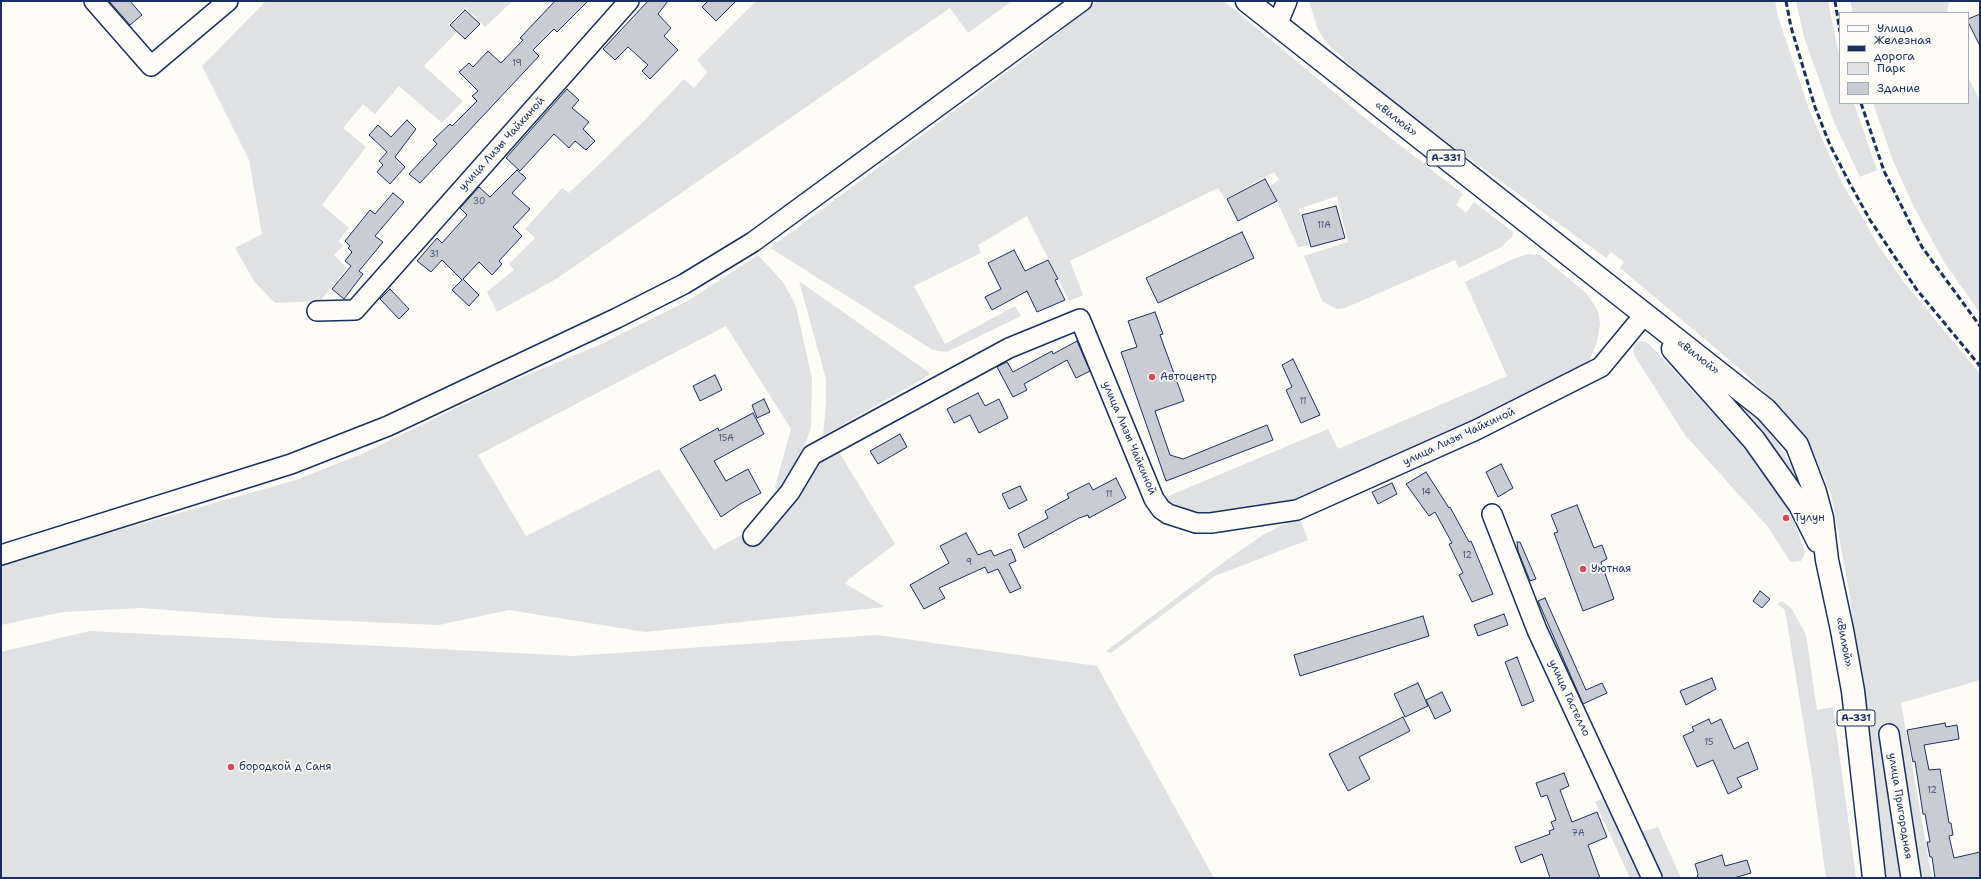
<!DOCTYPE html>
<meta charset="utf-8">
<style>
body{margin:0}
#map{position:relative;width:1981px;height:879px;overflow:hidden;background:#fdfcf7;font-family:"Shantell Sans",sans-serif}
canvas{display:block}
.frame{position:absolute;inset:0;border:2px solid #1b2f5e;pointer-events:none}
.legend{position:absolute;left:1839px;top:12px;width:130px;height:92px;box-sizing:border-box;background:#fdfcf7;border:1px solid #a3aaba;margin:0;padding:5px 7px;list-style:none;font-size:12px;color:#1b2f5e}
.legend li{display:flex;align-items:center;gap:8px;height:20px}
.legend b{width:20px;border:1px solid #a3aaba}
</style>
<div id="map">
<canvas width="1981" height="879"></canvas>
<div class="frame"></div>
<ul class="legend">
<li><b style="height:5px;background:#fdfcf7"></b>Улица</li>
<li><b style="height:5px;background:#1b2f5e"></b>Железная дорога</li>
<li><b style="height:11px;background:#e0e1e3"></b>Парк</li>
<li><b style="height:11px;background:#c9ccd3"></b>Здание</li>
</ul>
</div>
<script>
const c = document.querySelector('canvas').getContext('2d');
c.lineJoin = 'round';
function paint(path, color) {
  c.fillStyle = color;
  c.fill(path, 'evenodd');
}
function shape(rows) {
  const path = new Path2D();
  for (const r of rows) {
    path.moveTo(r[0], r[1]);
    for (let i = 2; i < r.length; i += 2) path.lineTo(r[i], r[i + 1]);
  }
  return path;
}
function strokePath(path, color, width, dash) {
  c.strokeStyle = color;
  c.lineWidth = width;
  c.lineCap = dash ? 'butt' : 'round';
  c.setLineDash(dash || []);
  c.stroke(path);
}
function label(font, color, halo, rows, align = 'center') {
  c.font = font + ' "Shantell Sans",sans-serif';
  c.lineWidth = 3.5;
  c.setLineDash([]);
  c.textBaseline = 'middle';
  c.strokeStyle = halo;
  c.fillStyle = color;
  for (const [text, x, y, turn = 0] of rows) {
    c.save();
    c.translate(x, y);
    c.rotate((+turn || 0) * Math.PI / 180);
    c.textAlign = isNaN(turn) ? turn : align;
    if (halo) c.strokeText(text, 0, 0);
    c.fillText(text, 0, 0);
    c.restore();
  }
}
paint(shape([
 [266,1,513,1,485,27,465,7,448,24,457,32,424,66,463,101,442,123,399,86,375,114,363,104,343,128,366,147,322,205,349,228,338,241,343,246,334,255,347,268,320,301,275,303,254,281,235,248,262,234,249,160,202,66],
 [756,1,1012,1,968,33,950,8,556,279,497,312,487,292,514,270,509,264,535,238,525,229,562,188,569,193,642,123,684,79,694,88,708,72,697,60],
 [1097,1,1224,1,1370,122,1463,194,1456,205,1466,213,1474,202,1513,232,1512,237,1501,247,1459,268,1455,260,1345,308,1337,309,1322,301,1304,256,1348,242,1337,196,1299,209,1309,245,1298,247,1270,186,1279,180,1274,172,1225,199,1218,188,1070,261,1083,295,1069,301,1027,216,978,245,981,253,914,286,945,344,1015,306,1021,316,947,352,933,350,770,248,1042,46],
 [1309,1,1775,1,1778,17,1810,112,1841,181,1877,243,1903,281,1980,374,1980,680,1901,703,1932,878,1885,878,1849,591,1831,494,1811,447,1781,408,1739,368,1620,268,1624,262,1611,252,1606,258,1415,119,1359,73,1326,42,1318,30],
 [1796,1,1828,1,1840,60,1840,103,1854,103,1877,170,1860,177,1834,122,1804,37],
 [1850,1,1949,1,1947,13,1853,13],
 [1968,77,1980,101,1980,313,1944,262,1914,207,1893,161,1873,103,1968,103],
 [1528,254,1540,255,1586,293,1597,309,1600,323,1597,342,1589,362,1569,378,1290,506,1192,519,1159,500,1328,429,1338,449,1507,376,1465,282,1513,259],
 [758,255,783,282,796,306,812,379,811,428,796,468,779,493,775,487,791,429,726,326,478,455,526,536,659,469,714,550,749,531,811,467,839,452,895,544,844,583,885,607,645,632,509,610,439,625,275,618,141,608,63,612,1,625,1,566,91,538,296,480,364,453,505,384,597,346,689,300],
 [799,281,931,374,823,436,826,402,826,379],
 [1640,341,1646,342,1650,345,1753,456,1793,518,1805,553,1801,561,1792,562,1789,560,1768,527,1685,435,1634,355,1633,350,1635,344],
 [1718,387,1740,402,1760,421,1777,442,1791,465,1802,491],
 [1299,516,1308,540,1215,576,1111,653,1106,651,1228,559,1263,535],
 [1782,601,1792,609,1806,635,1817,710,1833,707,1856,878,1826,878,1812,775,1785,610,1777,604],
 [90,631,573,656,877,635,1097,666,1214,878,1,878,1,652],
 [1607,796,1645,878,1630,878,1595,802],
 [1658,827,1681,878,1664,878,1641,832]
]), '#e0e1e3');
const building = shape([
 [109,1,130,1,142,15,130,25,109,1],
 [555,1,588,1,557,32,554,29,533,50,539,56,420,183,409,174,437,144,433,140,450,124,452,126,477,101,472,96,478,91,459,72,469,63,473,67,488,51,501,63,523,40,520,38,555,1],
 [648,1,668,1,658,14,671,28,664,36,678,50,650,79,642,71,648,65,628,47,615,60,603,49,648,1],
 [708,1,736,1,716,21,702,7,708,1],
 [465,10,480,24,465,39,450,25,465,10],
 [1980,14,1980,46,1968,22,1968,19,1980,14],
 [567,89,579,100,572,108,589,122,583,129,595,141,586,150,575,141,569,148,554,134,520,171,506,158,567,89],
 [407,120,416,129,395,157,405,167,390,184,377,172,383,165,379,161,387,152,369,135,378,125,391,137,407,120],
 [517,170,526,178,512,193,530,209,513,227,522,236,499,261,502,264,492,275,479,262,463,279,479,295,469,306,452,290,462,280,442,260,431,272,417,261,437,238,442,243,467,215,460,208,479,187,490,197,517,170],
 [1265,179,1277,201,1238,221,1227,199,1265,179],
 [393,193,404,202,375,236,383,242,359,271,363,274,344,299,332,289,351,266,345,261,352,252,348,248,350,246,345,241,370,210,375,214,393,193],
 [1336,206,1345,238,1311,247,1302,215,1336,206],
 [1242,232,1254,258,1158,303,1146,278,1242,232],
 [1014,250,1025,271,1048,260,1058,279,1055,280,1065,300,1037,312,1027,291,992,310,985,297,1001,289,988,263,1014,250],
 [390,289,409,309,399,319,380,299,390,289],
 [1155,312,1163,334,1160,335,1184,401,1155,411,1170,455,1183,459,1267,425,1273,440,1166,481,1121,352,1137,347,1128,321,1155,312],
 [1077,341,1090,371,1076,378,1067,360,1024,384,1027,390,1013,397,997,367,1007,362,1013,372,1052,351,1053,354,1077,341],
 [1293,359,1320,415,1301,423,1286,390,1292,387,1282,365,1293,359],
 [715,375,722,390,700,401,693,386,715,375],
 [978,393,985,406,999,399,1008,418,979,433,970,415,954,423,947,409,978,393],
 [764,399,770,412,757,418,752,405,764,399],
 [753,413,764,434,714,461,726,481,748,469,761,493,740,504,721,517,680,449,718,428,719,431,753,413],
 [900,434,907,447,878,464,870,451,900,434],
 [1501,464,1513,488,1498,497,1486,472,1501,464],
 [1426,472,1449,508,1450,507,1469,542,1471,541,1493,594,1472,602,1459,575,1463,573,1449,544,1452,543,1435,512,1429,516,1406,484,1426,472],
 [1116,478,1126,498,1089,518,1088,515,1079,518,1024,548,1018,534,1048,518,1045,511,1069,498,1067,494,1089,483,1093,490,1116,478],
 [1392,483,1397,494,1378,504,1372,492,1392,483],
 [1020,486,1027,500,1009,509,1002,494,1020,486],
 [1577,505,1594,548,1602,545,1607,559,1601,562,1614,599,1583,611,1554,533,1558,532,1551,515,1577,505],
 [966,533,978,555,991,550,994,556,1011,549,1016,561,1009,564,1021,588,1010,593,998,569,988,573,985,567,939,588,945,598,924,609,910,585,949,563,940,546,966,533],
 [1517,542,1520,542,1536,579,1530,581,1518,551,1517,542],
 [1760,591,1770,599,1762,608,1753,601,1760,591],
 [1545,598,1586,690,1602,683,1607,693,1583,704,1538,601,1545,598],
 [1504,614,1508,625,1478,636,1474,625,1504,614],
 [1423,616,1429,636,1300,676,1294,655,1423,616],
 [1517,657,1534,701,1522,706,1505,662,1517,657],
 [1712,678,1716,689,1686,705,1680,691,1712,678],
 [1418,683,1428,706,1405,717,1394,694,1418,683],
 [1442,692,1451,711,1435,719,1426,700,1442,692],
 [1403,717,1410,731,1359,757,1370,779,1348,791,1329,754,1403,717],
 [1709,719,1711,724,1721,719,1734,749,1748,742,1758,769,1737,778,1742,787,1728,794,1713,760,1697,767,1683,736,1694,731,1692,727,1709,719],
 [1945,723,1946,727,1957,725,1959,739,1924,745,1929,770,1940,769,1949,823,1951,823,1953,835,1949,836,1954,858,1980,852,1980,878,1935,878,1932,857,1930,857,1927,842,1930,842,1925,814,1923,814,1915,761,1913,762,1907,730,1945,723],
 [1564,773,1569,786,1560,790,1572,822,1597,812,1607,837,1588,845,1600,878,1550,878,1542,854,1521,863,1515,847,1550,834,1549,831,1554,829,1551,822,1556,820,1547,795,1541,797,1536,783,1564,773],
 [1722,855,1725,866,1747,860,1751,873,1734,878,1697,878,1698,874,1695,864,1722,855]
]);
paint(building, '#c9ccd3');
strokePath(building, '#1b2f5e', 1);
const minor = shape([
 [94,1,151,66,228,1],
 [1277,25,1287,1],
 [317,311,355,310,629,1],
 [1492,514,1537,630,1652,878],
 [753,536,790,492,812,455,1009,348,1080,319,1154,499,1161,509,1168,514,1196,523,1211,523,1297,510,1476,430,1601,367,1644,315],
 [1,555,291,464,388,426,617,318,684,284,753,242,1082,1],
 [1889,734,1911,878]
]);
const highway = shape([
 [1247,1,1766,410,1797,445,1815,492,1822,518,1827,560,1842,630,1853,691,1874,878],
 [1673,349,1754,440,1800,505,1818,541]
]);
strokePath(minor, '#1b2f5e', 22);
strokePath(highway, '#1b2f5e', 25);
strokePath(minor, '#fdfcf7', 19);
strokePath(highway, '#fdfcf7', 22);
strokePath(shape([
 [1786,1,1791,27,1815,107,1830,145,1849,182,1870,220,1917,290,1980,366],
 [1835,1,1840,32],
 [1861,103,1884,171,1922,247,1980,326]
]), '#1b2f5e', 3, [6, 3]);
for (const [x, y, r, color] of [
 [1152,377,4,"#d1495b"],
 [1786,518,4,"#d1495b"],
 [1583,569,4,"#d1495b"],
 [231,767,4,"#d1495b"]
]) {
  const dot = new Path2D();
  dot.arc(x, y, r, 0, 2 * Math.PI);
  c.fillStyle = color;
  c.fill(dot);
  strokePath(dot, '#fdfcf7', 1.5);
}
label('9px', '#46567b', null, [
 ["19",517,64],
 ["30",479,202],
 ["11А",1324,226],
 ["31",434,255],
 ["11",1303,402],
 ["15А",726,439],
 ["14",1426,493],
 ["11",1109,495],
 ["12",1467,556],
 ["9",969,563],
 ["15",1709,743],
 ["12",1932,791],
 ["7А",1578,834]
]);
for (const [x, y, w] of [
 [1446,158,38],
 [1856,718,38]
]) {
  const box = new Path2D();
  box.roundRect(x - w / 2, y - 8, w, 16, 3);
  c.fillStyle = '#fdfcf7';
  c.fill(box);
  strokePath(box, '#1b2f5e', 1);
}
label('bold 10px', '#1b2f5e', null, [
 ["А-331",1446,158],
 ["А-331",1856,718]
]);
label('11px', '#1b2f5e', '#fdfcf7', [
 ["«Вилюй»",1396,119,38],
 ["улица Лизы Чайкиной",502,144,-48],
 ["«Вилюй»",1698,357,38],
 ["улица Лизы Чайкиной",1459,437,-25],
 ["улица Лизы Чайкиной",1129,438,67],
 ["«Вилюй»",1844,642,79],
 ["улица Гастелло",1569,698,65],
 ["улица Пригородная",1900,806,81]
]);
label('11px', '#1b2f5e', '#fdfcf7', [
 ["Автоцентр",1160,377],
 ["Тулун",1794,518],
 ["Уютная",1591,569],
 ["бородкой д Саня",239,767]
], 'left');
</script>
